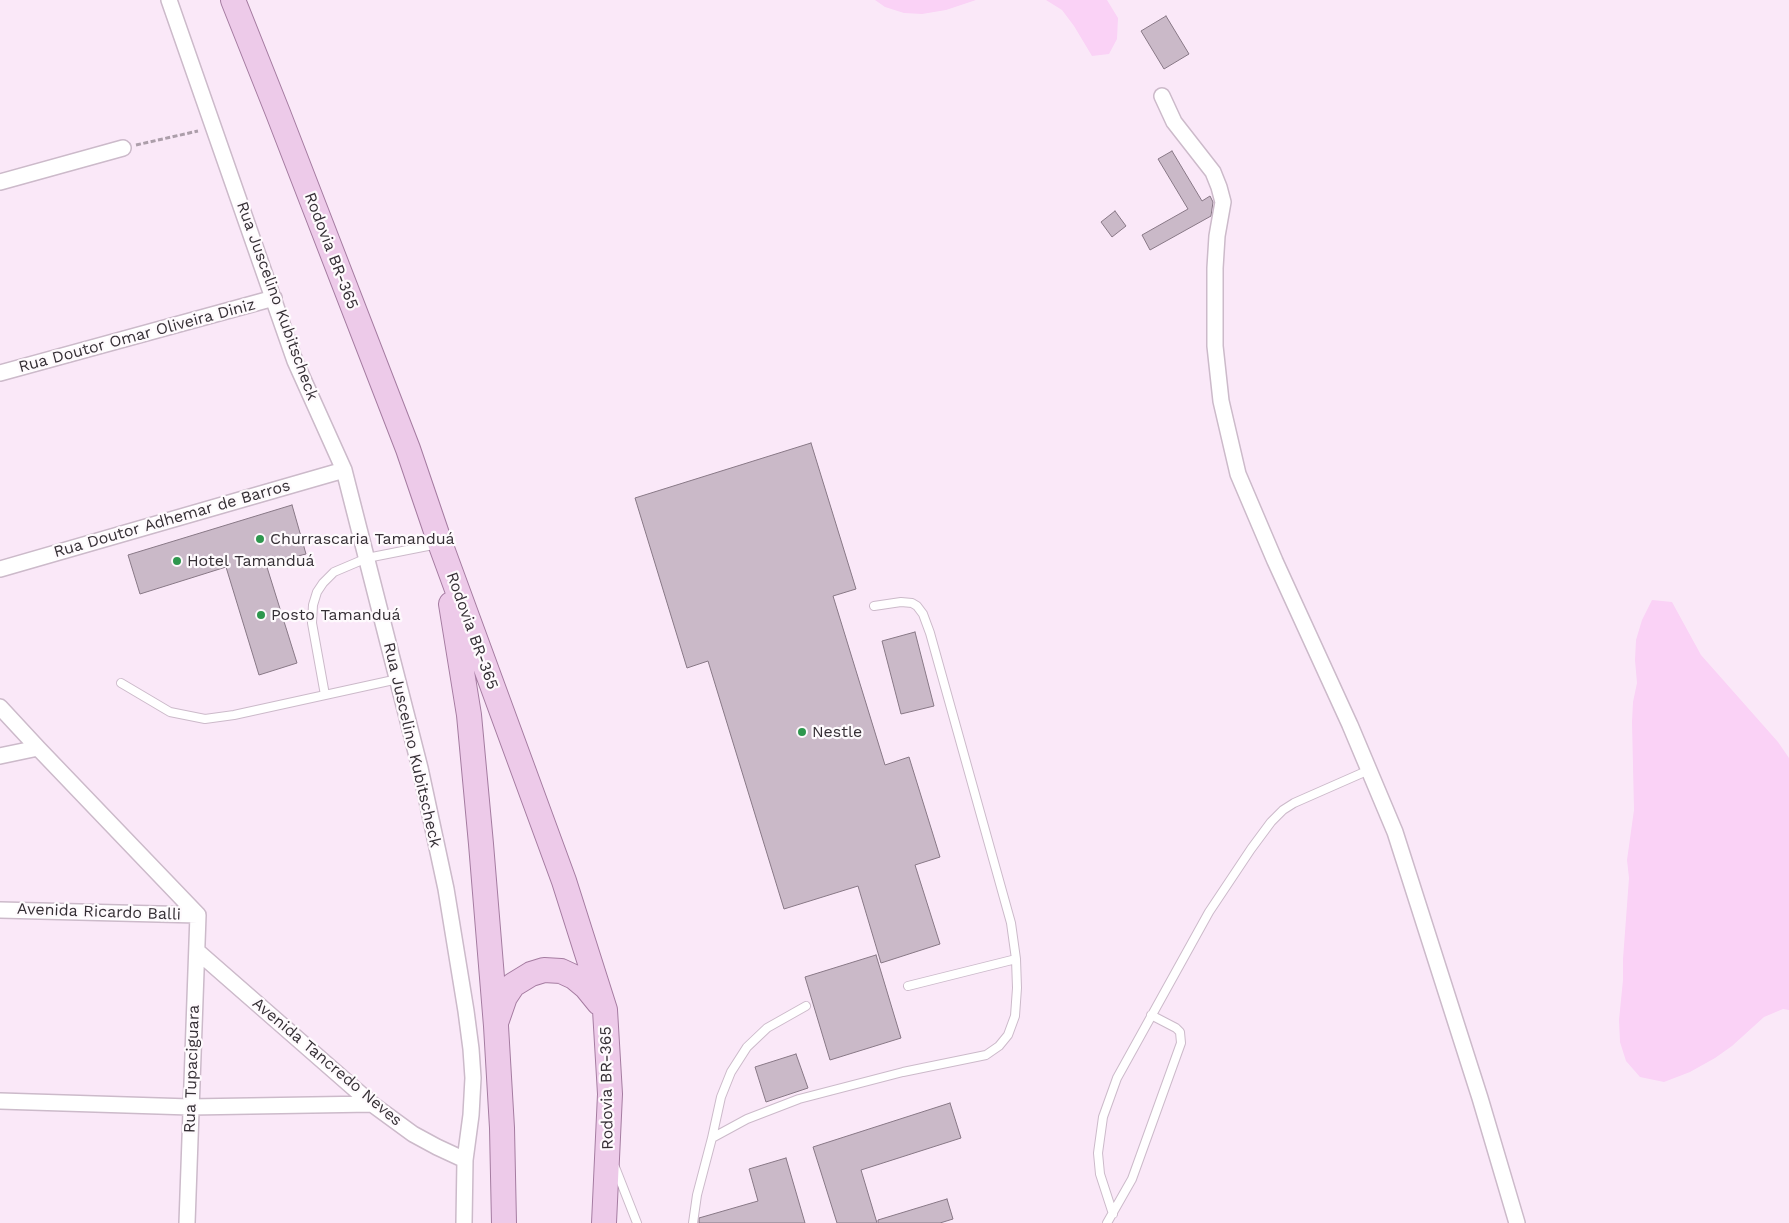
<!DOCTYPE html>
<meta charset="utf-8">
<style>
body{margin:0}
canvas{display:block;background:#fae8f8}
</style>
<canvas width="1789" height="1223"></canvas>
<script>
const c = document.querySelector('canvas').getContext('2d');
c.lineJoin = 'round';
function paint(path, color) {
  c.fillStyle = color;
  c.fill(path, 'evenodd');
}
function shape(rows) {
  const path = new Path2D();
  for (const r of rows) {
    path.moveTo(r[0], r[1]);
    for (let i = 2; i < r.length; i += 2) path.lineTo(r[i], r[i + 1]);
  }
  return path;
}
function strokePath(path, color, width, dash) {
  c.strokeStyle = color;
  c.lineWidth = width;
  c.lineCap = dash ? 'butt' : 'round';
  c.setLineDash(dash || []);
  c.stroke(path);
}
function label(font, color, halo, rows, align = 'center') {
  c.font = font + ' "Work Sans",sans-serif';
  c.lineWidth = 4.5;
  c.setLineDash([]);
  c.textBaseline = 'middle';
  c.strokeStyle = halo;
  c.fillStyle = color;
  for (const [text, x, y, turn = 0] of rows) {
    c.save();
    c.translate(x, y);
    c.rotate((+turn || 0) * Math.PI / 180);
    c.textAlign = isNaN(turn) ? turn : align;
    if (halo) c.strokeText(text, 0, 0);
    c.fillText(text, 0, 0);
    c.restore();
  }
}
paint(shape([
 [875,0,976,0,946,10,922,14,904,13,885,7],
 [1046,0,1107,0,1118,18,1117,39,1109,54,1092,56,1074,26,1062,10],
 [1652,600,1672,602,1701,655,1778,742,1789,758,1789,1010,1783,1009,1764,1017,1732,1046,1715,1058,1690,1072,1664,1082,1640,1077,1626,1061,1620,1042,1619,1020,1623,980,1623,959,1629,878,1627,860,1634,810,1632,722,1633,702,1637,683,1635,660,1636,640,1642,620]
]), '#fad2f6');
const building = shape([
 [1166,16,1189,54,1164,69,1141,31,1166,16],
 [1172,151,1202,201,1210,196,1213,202,1211,216,1150,250,1142,235,1188,209,1158,159,1172,151],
 [1115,211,1126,226,1112,237,1101,222,1115,211],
 [811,443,856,589,833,596,885,765,909,757,940,857,915,865,940,944,881,963,858,886,784,909,708,661,687,668,635,498,811,443],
 [292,505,306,554,266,564,297,663,259,675,226,567,140,594,128,555,292,505],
 [915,632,934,706,901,714,882,641,915,632],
 [876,955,901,1038,830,1060,805,977,876,955],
 [796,1054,808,1088,766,1102,755,1067,796,1054],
 [950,1103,961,1138,861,1170,877,1223,837,1223,813,1147,950,1103],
 [786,1158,805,1223,699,1223,699,1218,758,1201,749,1169,786,1158],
 [947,1199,953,1219,940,1223,878,1223,878,1220,947,1199]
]);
paint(building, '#cab9c8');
strokePath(building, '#887886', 1);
const service = shape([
 [121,683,170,712,205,719,234,715,398,679],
 [325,695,312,623,313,605,317,592,323,583,334,572,367,558,438,544],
 [908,986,1016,959],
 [712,1138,721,1097,731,1072,747,1047,767,1028,806,1006],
 [615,1167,637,1223],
 [1113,1214,1100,1174,1098,1153,1103,1117,1117,1078,1209,912,1251,849,1271,822,1283,810,1294,803,1369,770],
 [693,1223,697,1195,712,1138,747,1119,799,1099,903,1072,986,1055,999,1046,1008,1035,1015,1016,1017,988,1016,959,1011,923,930,633,923,614,917,606,912,603,901,602,874,606],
 [1107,1223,1132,1179,1181,1043,1180,1032,1176,1028,1151,1015]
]);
const minor = shape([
 [169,0,295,361,344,470,420,768,446,889,466,1011,471,1049,473,1078,471,1115,465,1160,464,1223],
 [1162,96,1174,122,1213,172,1219,187,1223,202,1217,236,1215,268,1215,346,1221,401,1238,474,1275,561,1350,725,1395,832,1480,1098,1517,1223],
 [0,182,123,148],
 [0,373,274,298],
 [0,569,344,470],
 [0,707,38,748,198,915],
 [0,756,38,748],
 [0,910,198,915],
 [197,951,372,1104,413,1134,437,1147,465,1160],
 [0,1101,190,1107,372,1104],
 [187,1223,198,915]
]);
const primary = shape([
 [233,0,278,113,408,449,440,543,564,881,605,1010,610,1094,604,1223],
 [451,604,469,715,481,844,496,1026,502,1128,504,1223],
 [497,1020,505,997,513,985,531,974,544,970,561,971,574,977,586,987,599,1003]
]);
strokePath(service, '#ccbaca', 10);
strokePath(minor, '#ccbaca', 18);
strokePath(primary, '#a57ca1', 26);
strokePath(shape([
 [136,145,198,131]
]), '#ac9eaa', 3, [5, 2.5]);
strokePath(service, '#fff', 8);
strokePath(minor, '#fff', 15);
strokePath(primary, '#edcae9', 24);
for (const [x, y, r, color] of [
 [260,539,5,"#2e974e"],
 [177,561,5,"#2e974e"],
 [261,615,5,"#2e974e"],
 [802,732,5,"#2e974e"]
]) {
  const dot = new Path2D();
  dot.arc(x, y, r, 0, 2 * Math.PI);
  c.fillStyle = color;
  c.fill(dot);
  strokePath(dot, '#fefafd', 2);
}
label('16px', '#352f35', '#fefafd', [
 ["Rodovia BR-365",331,251,69],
 ["Rua Juscelino Kubitscheck",277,301,70],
 ["Rua Doutor Omar Oliveira Diniz",137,336,-15],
 ["Rua Doutor Adhemar de Barros",172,519,-16],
 ["Rodovia BR-365",472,631,70],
 ["Rua Juscelino Kubitscheck",412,745,77],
 ["Avenida Ricardo Balli",99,912,2],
 ["Avenida Tancredo Neves",327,1062,40],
 ["Rua Tupaciguara",192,1069,-88],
 ["Rodovia BR-365",607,1088,-91]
]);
label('16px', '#352f35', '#fefafd', [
 ["Churrascaria Tamanduá",270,539],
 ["Hotel Tamanduá",187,561],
 ["Posto Tamanduá",271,615],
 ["Nestle",812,732]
], 'left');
</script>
